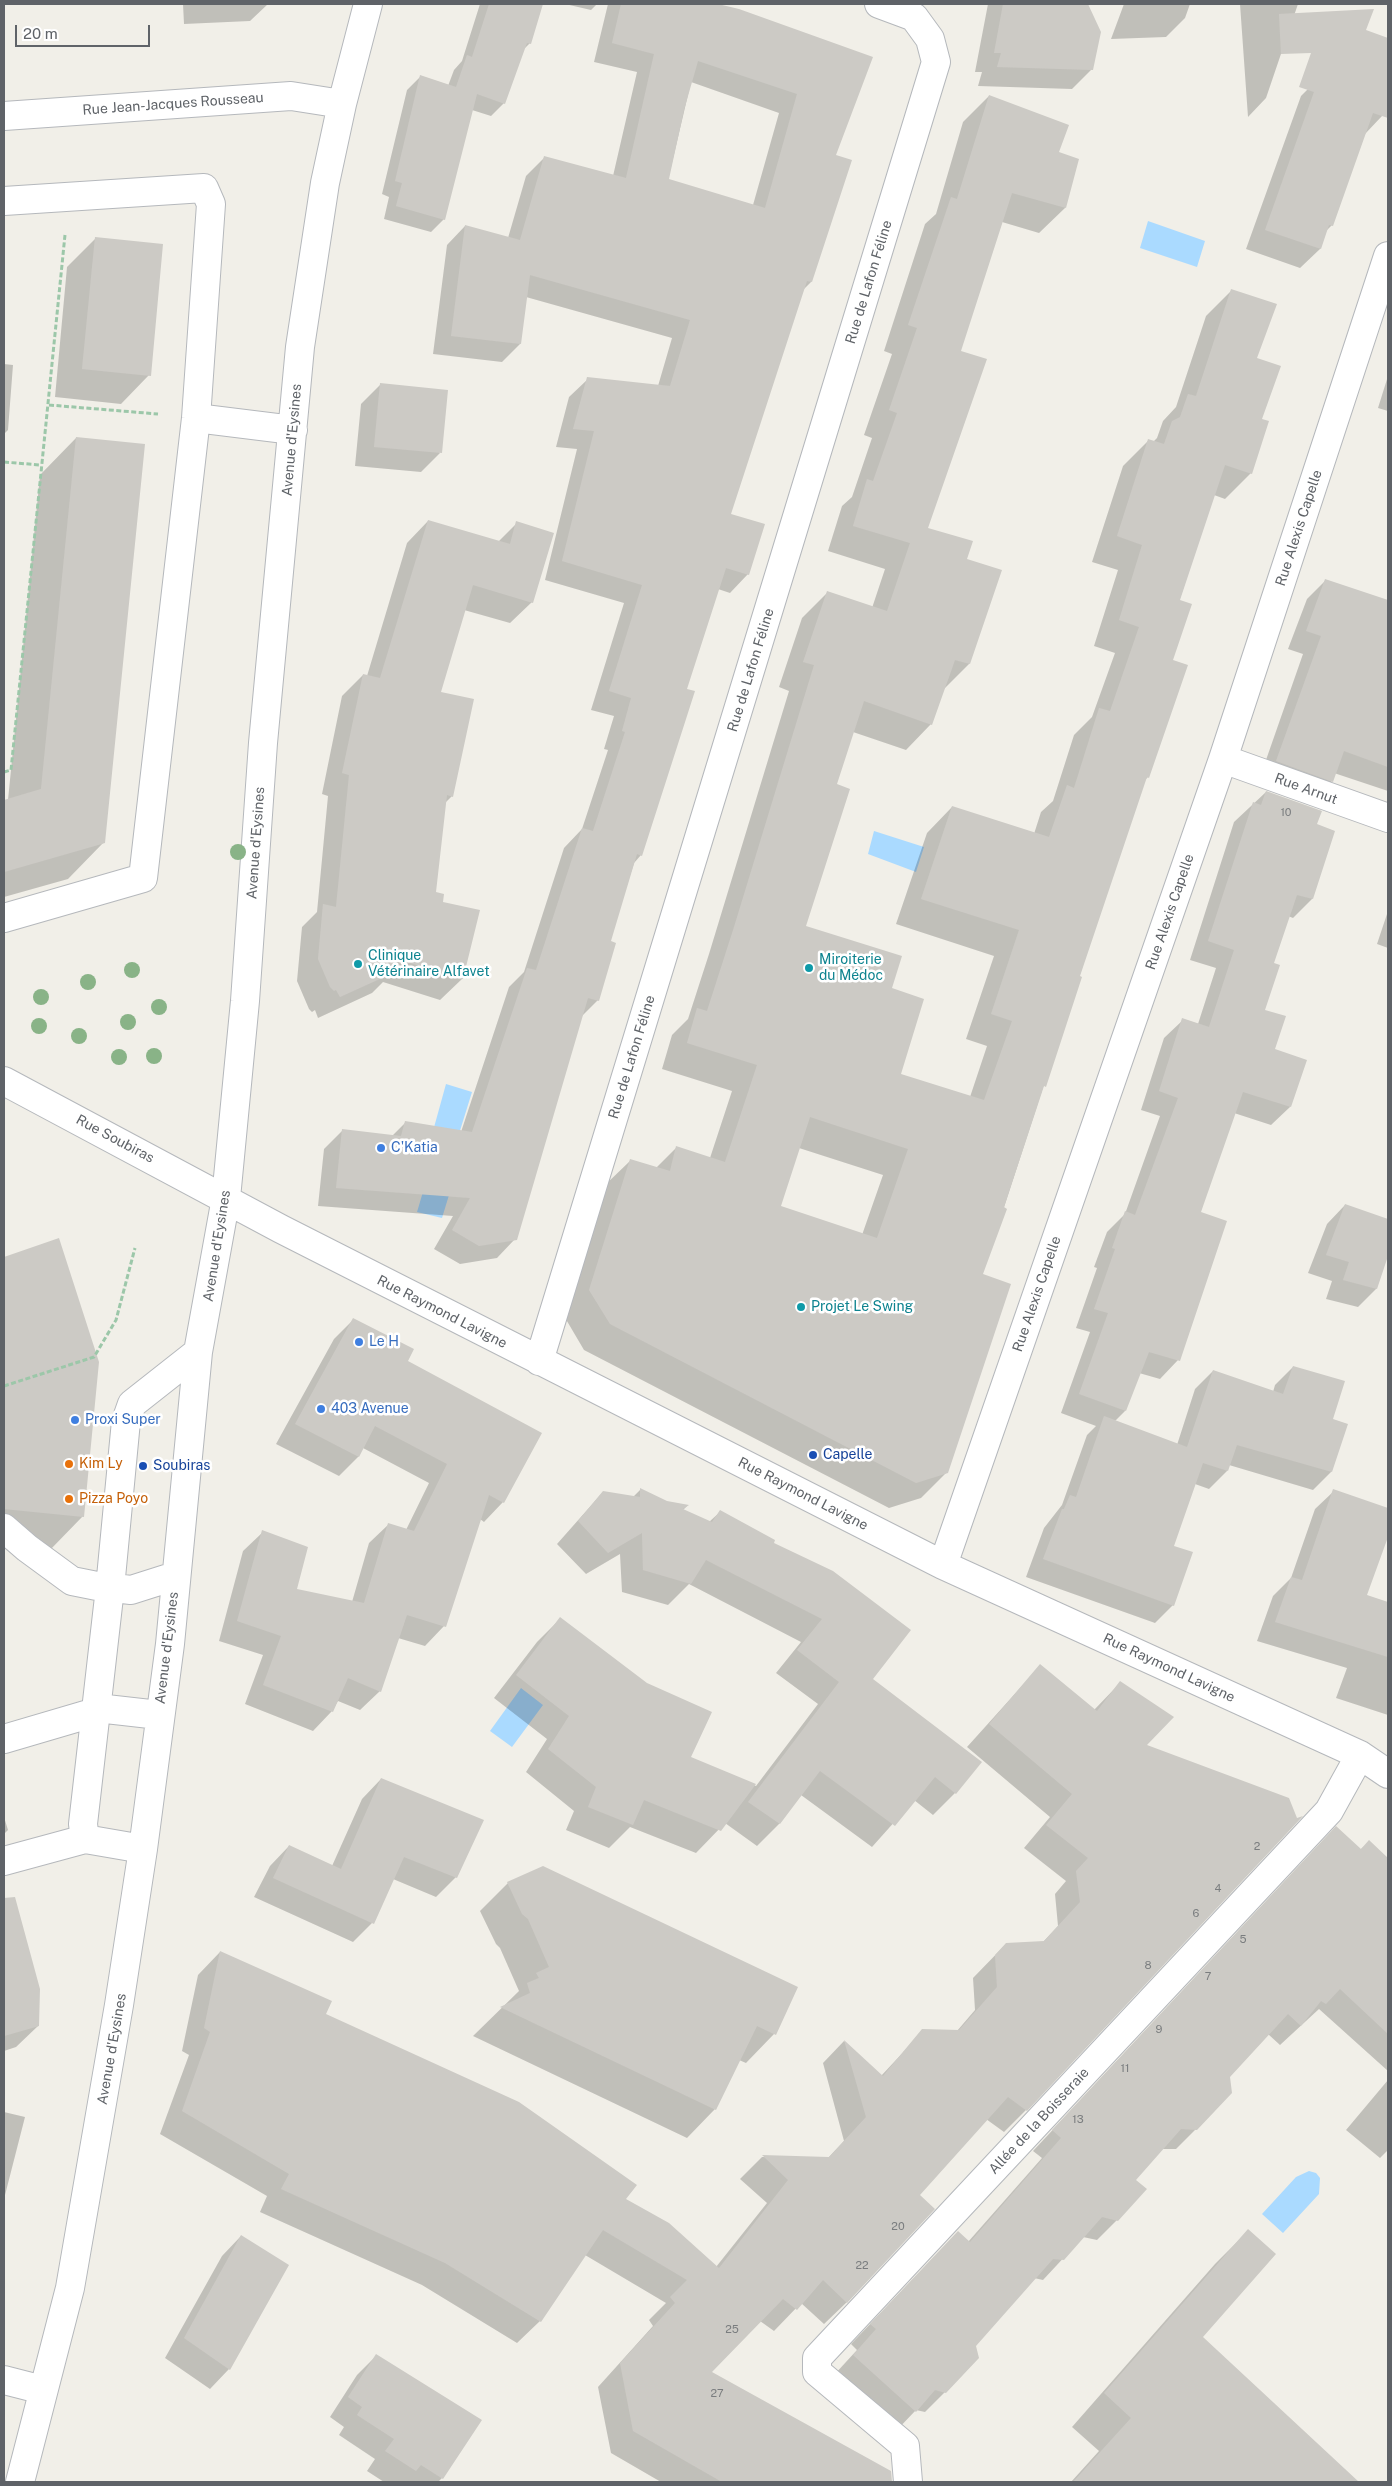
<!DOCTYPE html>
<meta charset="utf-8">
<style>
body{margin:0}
#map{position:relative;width:1392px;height:2486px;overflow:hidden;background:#f1efe8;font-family:"Public Sans",sans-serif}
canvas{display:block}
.frame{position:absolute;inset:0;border:5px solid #5f6368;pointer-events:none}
.scale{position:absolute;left:15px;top:25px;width:135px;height:22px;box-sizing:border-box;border:2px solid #5f6368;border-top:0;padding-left:6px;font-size:15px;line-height:18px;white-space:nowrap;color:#5f6368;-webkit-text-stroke:4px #fff;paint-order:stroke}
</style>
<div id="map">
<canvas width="1392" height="2486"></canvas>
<div class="frame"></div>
<div class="scale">20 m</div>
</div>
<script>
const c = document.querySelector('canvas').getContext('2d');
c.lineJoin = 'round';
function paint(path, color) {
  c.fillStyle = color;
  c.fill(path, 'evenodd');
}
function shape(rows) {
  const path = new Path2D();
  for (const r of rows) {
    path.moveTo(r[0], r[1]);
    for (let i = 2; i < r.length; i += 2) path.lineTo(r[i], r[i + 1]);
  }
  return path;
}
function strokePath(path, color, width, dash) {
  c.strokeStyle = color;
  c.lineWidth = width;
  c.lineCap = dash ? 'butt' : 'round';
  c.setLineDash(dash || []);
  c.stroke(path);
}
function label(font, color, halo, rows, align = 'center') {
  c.font = font + ' "Public Sans",sans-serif';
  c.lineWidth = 5;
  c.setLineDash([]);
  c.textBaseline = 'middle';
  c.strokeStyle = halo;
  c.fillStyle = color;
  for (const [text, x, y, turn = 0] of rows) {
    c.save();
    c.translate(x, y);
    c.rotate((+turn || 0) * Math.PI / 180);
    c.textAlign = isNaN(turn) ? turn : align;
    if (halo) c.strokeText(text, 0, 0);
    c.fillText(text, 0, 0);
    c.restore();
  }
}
paint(shape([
 [1148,221,1205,241,1197,267,1140,248],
 [874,831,924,847,916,872,868,854],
 [446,1084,472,1092,458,1137,433,1131],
 [432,1161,457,1169,442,1218,417,1212],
 [521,1688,543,1705,512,1747,490,1731],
 [1309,2171,1316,2173,1320,2178,1319,2194,1283,2233,1262,2214,1296,2177]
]), '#aadaff');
paint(shape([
 [183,4,268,4,250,21,184,24],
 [480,4,542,4,530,43,523,50,504,103,491,116,472,110,444,219,431,232,384,219,389,197,382,194,407,90,420,77,448,86,454,70,462,61],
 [565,4,597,4,591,10],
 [608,4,713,4,739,10,871,58,834,156,811,282,802,291,729,515,748,574,730,593,718,589,686,690,641,855,634,863,609,942,598,1000,581,1017,515,1239,497,1258,460,1264,434,1249,453,1216,318,1206,324,1149,342,1131,392,1136,405,1123,461,1132,509,987,524,972,564,848,582,829,608,750,604,749,614,716,591,710,624,603,545,580,577,449,556,447,569,397,588,379,658,386,672,338,526,297,520,344,502,362,433,354,447,245,465,226,508,238,526,176,544,158,613,176,637,72,594,62],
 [691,82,779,113,753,205,668,180],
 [988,4,1087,4,1100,32,1092,69,1072,89,978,86,982,72,975,72],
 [1124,4,1190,4,1185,18,1166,37,1111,39],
 [1240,4,1298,4,1266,98,1248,117],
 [1359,29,1388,39,1388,99,1382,116,1365,134,1332,225,1325,232,1320,249,1300,268,1246,249,1301,96,1320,77],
 [989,96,1058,153,1078,160,1065,208,1039,233,1002,222,959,352,927,528,966,560,969,664,943,690,931,724,906,750,853,732,835,785,805,927,890,989,899,1074,970,1097,987,1046,966,1039,994,956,896,924,927,833,952,807,1034,834,1041,812,1053,801,1074,735,1092,717,1115,653,1094,646,1118,570,1092,562,1123,466,1149,440,1153,442,1157,438,1163,421,1176,407,1206,316,1232,290,1256,359,1261,420,1251,473,1225,499,1214,495,1179,601,1171,660,1148,777,1145,780,1079,977,982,1275,947,1472,921,1498,889,1508,584,1350,564,1316,604,1186,630,1161,656,1168,677,1147,710,1158,732,1091,662,1069,672,1035,688,1019,709,954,789,691,779,687,802,618,827,593,872,608,885,569,828,551,842,506,852,497,872,438,864,435,892,354,884,351,925,224,936,214,963,122],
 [799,1148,883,1175,862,1235,779,1207],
 [95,239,149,375,121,404,55,397,67,267],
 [4,364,13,365,8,430,4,434],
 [1388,376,1388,411,1378,408],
 [381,384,440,453,421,472,355,466,361,404],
 [76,438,104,842,68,879,4,897,4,801,8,800,40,475],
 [428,521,498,542,517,523,532,602,510,623,464,610,440,693,452,796,445,803,434,894,442,903,478,911,462,979,440,1000,383,982,372,993,318,1018,315,1010,312,1012,309,1009,297,981,302,927,317,912,328,796,322,794,342,696,363,675,367,676,407,543],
 [1325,581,1388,602,1388,622,1364,693,1388,701,1388,791,1334,773,1332,781,1313,799,1259,780,1303,654,1288,649,1307,599],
 [1266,792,1316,825,1334,831,1312,899,1293,918,1288,916,1273,963,1263,1011,1290,1107,1271,1125,1234,1113,1200,1213,1178,1360,1160,1379,1139,1373,1125,1411,1115,1421,1177,1445,1195,1389,1213,1371,1273,1392,1275,1385,1293,1367,1332,1419,1331,1472,1313,1490,1229,1465,1227,1471,1209,1489,1195,1484,1173,1546,1173,1605,1155,1623,1026,1577,1044,1528,1062,1505,1087,1435,1096,1426,1061,1413,1090,1332,1076,1328,1097,1268,1094,1267,1107,1232,1125,1214,1160,1116,1141,1110,1164,1038,1183,1020,1198,1024,1216,968,1190,960,1234,822],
 [1388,911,1388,948,1377,944],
 [1345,1205,1388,1220,1388,1253,1376,1289,1358,1307,1326,1299,1332,1281,1308,1273,1327,1224],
 [59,1240,83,1516,50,1550,4,1525,4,1258],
 [353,1320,406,1362,503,1502,484,1522,480,1519,444,1626,425,1646,398,1638,380,1691,360,1710,338,1701,332,1711,313,1731,245,1704,263,1655,219,1641,243,1551,263,1532,295,1590,352,1602,369,1543,389,1524,406,1530,429,1483,363,1448,358,1457,339,1476,276,1444,334,1339],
 [640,1490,667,1502,687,1506,683,1510,709,1522,720,1512,773,1543,871,1680,980,1762,955,1793,933,1815,914,1800,872,1847,801,1795,779,1824,757,1846,725,1823,696,1853,630,1827,609,1848,566,1830,574,1811,526,1772,547,1739,494,1698,537,1642,560,1619,690,1758,756,1786,818,1704,776,1673,801,1642,689,1584,668,1605,622,1592,620,1554,586,1574,557,1544,603,1492,633,1497],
 [1334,1491,1388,1509,1388,1533,1365,1595,1388,1603,1388,1715,1336,1698,1347,1668,1257,1641,1273,1596,1291,1578,1315,1509],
 [1040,1666,1094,1710,1120,1683,1144,1746,1026,2110,1004,2132,986,2119,918,2195,847,2302,824,2324,801,2303,774,2331,760,2321,710,2372,873,2482,661,2482,611,2453,598,2387,653,2326,649,2320,666,2303,585,2255,540,2321,517,2343,422,2285,260,2212,267,2196,160,2134,189,2055,182,2051,198,1975,220,1952,625,2200,716,2267,767,2203,740,2179,762,2157,828,2158,844,2141,823,2063,844,2041,881,2076,923,2031,957,2031,975,2010,973,1978,1006,1944,1043,1942,1058,1926,1055,1894,1066,1881,1024,1848,1050,1817,967,1747],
 [381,1779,456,1877,436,1897,393,1879,372,1923,353,1942,254,1897,270,1866,289,1846,332,1866,362,1799],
 [4,1817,8,1830,4,1834],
 [1369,1842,1388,1859,1388,2071,1319,2009,1280,2045,1268,2034,1228,2077,1196,2129,1176,2149,1162,2149,1134,2180,1117,2220,1097,2240,1083,2237,1043,2280,1034,2278,975,2346,945,2392,925,2412,916,2410,896,2431,834,2375,857,2350,851,2344,958,2232,968,2242,1042,2158,1033,2151,1317,1847,1360,1850],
 [508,1883,797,1988,774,2034,746,2063,739,2060,715,2109,687,2138,473,2036,519,1991,500,1948,496,1944,480,1911],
 [21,1923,38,2026,16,2047,4,2051,4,1928],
 [1388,2080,1388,2150,1380,2158,1346,2130],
 [4,2112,25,2117,4,2199],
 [1248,2231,1202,2337,1357,2482,1071,2482,1099,2451,1072,2427,1215,2264],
 [241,2236,229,2369,210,2389,165,2358,222,2256],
 [376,2356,442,2478,438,2482,384,2482,367,2471,375,2459,339,2435,344,2427,330,2417,357,2375]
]), '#0003');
paint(shape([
 [489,4,543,4,531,44,527,43,505,104,477,94,445,220,396,206,402,183,395,181,420,75,456,87,467,55,472,57],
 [621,4,718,4,739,9,873,57,836,155,852,160,812,282,807,281,731,514,765,524,749,575,726,568,687,689,695,691,642,856,637,854,611,941,616,943,599,1001,588,998,517,1240,479,1246,452,1230,470,1198,336,1188,342,1129,401,1136,405,1121,472,1132,527,968,536,970,582,828,593,831,625,732,622,731,631,698,609,691,642,585,562,561,594,431,573,429,587,377,670,386,690,320,530,275,521,344,451,336,465,225,520,240,544,156,626,178,654,54,612,43],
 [698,61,797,94,765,208,669,179,684,110],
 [1003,4,1088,4,1101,32,1093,70,997,67,1001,53,994,53],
 [1374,9,1366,30,1388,38,1388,118,1373,113,1333,226,1329,225,1321,249,1265,230,1314,92,1299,87,1311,53,1281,54,1279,14],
 [989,95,1069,125,1059,152,1079,159,1066,208,1012,193,961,351,987,359,928,528,973,541,967,559,1002,570,970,664,955,660,932,725,864,701,837,784,850,789,806,926,902,956,892,988,924,999,901,1074,984,1100,1012,1021,991,1014,1019,930,921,899,952,806,1049,837,1067,785,1074,788,1099,708,1110,711,1139,627,1119,620,1142,545,1117,536,1148,439,1164,444,1172,421,1180,417,1188,394,1196,396,1231,289,1277,304,1257,358,1281,366,1262,419,1269,421,1252,474,1225,465,1180,600,1192,604,1173,660,1188,665,1149,778,1147,777,1080,976,1082,977,1046,1087,1044,1086,1004,1207,1007,1209,983,1274,1011,1284,948,1473,916,1483,610,1324,589,1290,630,1159,670,1171,676,1146,725,1162,757,1065,687,1043,697,1008,707,1011,734,927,814,665,803,662,827,591,887,611,910,543,853,526,867,479,873,481,897,413,889,410,917,328,908,325,951,197,957,199],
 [810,1117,908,1149,877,1238,781,1206],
 [95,237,163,244,151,376,82,369],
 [380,383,448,390,442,453,374,447],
 [76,437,145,444,105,843,4,872,4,800,41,789],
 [428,520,510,544,516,521,554,533,533,603,473,585,441,692,474,699,453,797,447,795,436,892,444,894,443,902,480,910,463,979,397,959,395,972,340,997,336,990,334,991,330,987,318,959,323,904,336,907,349,775,342,773,363,674,380,678],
 [1325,579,1388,600,1388,767,1344,751,1333,782,1276,761,1321,636,1306,631],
 [1266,791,1322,811,1317,824,1335,831,1313,899,1297,895,1274,963,1280,965,1265,1010,1286,1016,1275,1049,1307,1060,1291,1107,1243,1092,1201,1212,1227,1221,1180,1361,1149,1352,1126,1411,1079,1394,1108,1313,1094,1309,1115,1249,1112,1248,1125,1211,1135,1215,1178,1098,1159,1091,1182,1018,1209,1027,1234,950,1208,941,1253,802,1261,805],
 [1345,1204,1388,1219,1388,1256,1377,1289,1343,1280,1349,1262,1326,1255],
 [59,1238,99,1362,84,1517,4,1509,4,1257],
 [353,1318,414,1349,408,1361,542,1433,504,1503,489,1495,446,1627,407,1615,381,1692,348,1678,333,1712,263,1685,281,1636,237,1621,262,1530,308,1547,297,1589,364,1603,388,1523,414,1531,447,1464,375,1426,359,1457,295,1424],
 [1293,1366,1345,1381,1333,1419,1348,1424,1332,1472,1237,1445,1228,1471,1203,1463,1174,1546,1193,1552,1174,1606,1043,1559,1062,1509,1064,1509,1070,1495,1076,1497,1104,1416,1187,1447,1213,1370,1283,1394],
 [640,1488,667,1501,689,1505,683,1509,712,1522,720,1510,775,1540,774,1543,833,1571,911,1630,873,1679,982,1762,956,1794,935,1777,895,1826,820,1771,780,1824,748,1802,839,1682,797,1650,822,1619,706,1560,691,1584,643,1570,642,1533,608,1553,578,1521,603,1491,640,1497],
 [1333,1489,1388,1508,1388,1537,1367,1595,1388,1602,1388,1657,1275,1622,1291,1577,1302,1580],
 [560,1617,647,1683,712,1712,691,1757,756,1784,721,1831,644,1800,633,1825,588,1807,596,1787,548,1749,569,1716,516,1675],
 [1040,1664,1097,1711,1120,1681,1174,1717,1147,1745,1289,1798,1297,1818,1303,1816,1027,2111,1008,2097,920,2195,935,2209,847,2303,823,2280,797,2310,783,2299,712,2372,891,2471,892,2482,722,2482,633,2431,620,2363,675,2303,670,2297,687,2280,603,2230,541,2322,445,2263,281,2189,289,2174,182,2111,210,2032,204,2028,220,1951,332,2001,326,2014,519,2102,637,2185,626,2199,669,2223,719,2268,788,2180,762,2155,829,2157,866,2117,844,2040,883,2076,922,2029,959,2030,997,1987,995,1955,1006,1943,1044,1941,1080,1902,1076,1871,1088,1858,1046,1825,1072,1794,989,1724],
 [381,1778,484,1820,457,1878,404,1857,374,1924,273,1878,289,1845,341,1869],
 [1336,1826,1361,1849,1369,1840,1388,1858,1388,2034,1340,1989,1326,2004,1321,2001,1301,2026,1288,2014,1230,2077,1232,2093,1197,2130,1181,2129,1136,2180,1147,2189,1118,2221,1102,2217,1064,2260,1053,2259,976,2346,979,2358,946,2393,935,2390,916,2412,853,2355,876,2329,870,2324,958,2231,970,2242,1061,2138,1052,2130],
 [543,1866,798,1987,776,2035,757,2026,716,2110,500,2007,530,1993,527,1983,539,1978,536,1973,549,1967,528,1919,522,1914,507,1882],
 [15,1897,40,1989,39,2026,4,2036,4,1898],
 [1248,2229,1276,2254,1203,2337,1359,2482,1073,2482,1131,2418,1104,2393],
 [241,2235,289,2265,230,2370,184,2338],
 [376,2354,482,2420,443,2479,421,2465,416,2471,385,2451,394,2439,357,2415,362,2407,348,2397]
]), '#cccac5');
const minor = shape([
 [4,116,291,96,342,104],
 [4,201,204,188,211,204,196,418,143,878,4,918],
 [196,418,293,430],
 [1223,759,1388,818],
 [4,1081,281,1229,943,1565,1360,1755,1388,1774],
 [539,1361,936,62,930,39,914,17,879,4],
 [4,1528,27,1548,72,1581,97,1586,131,1590,175,1576],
 [943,1565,1223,759,1388,256],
 [4,1739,106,1709,159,1715],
 [85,1839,83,1824,110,1588,126,1421,132,1404,198,1352],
 [4,1861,85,1839,143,1849],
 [4,2380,43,2390],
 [20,2482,70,2288,119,2005,143,1849,170,1644,198,1352,226,1198,245,1001,263,743,300,347,325,183,342,104,368,4],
 [908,2482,905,2446,817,2372,817,2358,1329,1811,1360,1755]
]);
strokePath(minor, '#b5b8bc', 30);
strokePath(shape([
 [49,405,158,414],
 [4,462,40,465],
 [4,772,11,770,65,235],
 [4,1386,94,1357,116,1320,135,1248]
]), '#9cc7a9', 3, [5, 2.5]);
strokePath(minor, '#fff', 28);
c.fillStyle = '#89b387';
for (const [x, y] of [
 [238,852],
 [132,970],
 [88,982],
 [41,997],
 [159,1007],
 [128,1022],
 [39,1026],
 [79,1036],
 [154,1056],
 [119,1057]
]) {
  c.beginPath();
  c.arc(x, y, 8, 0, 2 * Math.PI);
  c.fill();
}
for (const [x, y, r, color] of [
 [358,964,5,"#0f9aa8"],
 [809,968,5,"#0f9aa8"],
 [381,1148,5,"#3f7fe0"],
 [801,1307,5,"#0f9aa8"],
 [359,1342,5,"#3f7fe0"],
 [321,1409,5,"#3f7fe0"],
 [75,1420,5,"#3f7fe0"],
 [813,1455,5,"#1a4fb4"],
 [69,1464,5,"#e8710a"],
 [143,1466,5,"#1a4fb4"],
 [69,1499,5,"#e8710a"]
]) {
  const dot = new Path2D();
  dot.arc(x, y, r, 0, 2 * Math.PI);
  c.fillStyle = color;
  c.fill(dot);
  strokePath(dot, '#fff', 2);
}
label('11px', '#7a7d7f', null, [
 ["10",1286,813],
 ["2",1257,1847],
 ["4",1218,1889],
 ["6",1196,1914],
 ["5",1243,1940],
 ["8",1148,1966],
 ["7",1208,1977],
 ["9",1159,2030],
 ["11",1125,2069],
 ["13",1078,2120],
 ["20",898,2227],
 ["22",862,2266],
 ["25",732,2330],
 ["27",717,2394]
]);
label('14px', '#5f6368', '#fff', [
 ["Rue Jean-Jacques Rousseau",173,104,-4],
 ["Rue de Lafon Féline",869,282,-73],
 ["Avenue d'Eysines",292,440,-85],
 ["Rue Alexis Capelle",1299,528,-72],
 ["Rue de Lafon Féline",751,670,-73],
 ["Rue Arnut",1306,789,20],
 ["Avenue d'Eysines",256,843,-86],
 ["Rue Alexis Capelle",1170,912,-71],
 ["Rue de Lafon Féline",632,1057,-73],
 ["Rue Soubiras",115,1139,28],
 ["Avenue d'Eysines",217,1246,-81],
 ["Rue Alexis Capelle",1037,1294,-71],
 ["Rue Raymond Lavigne",442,1312,27],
 ["Rue Raymond Lavigne",803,1494,27],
 ["Avenue d'Eysines",167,1648,-83],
 ["Rue Raymond Lavigne",1169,1668,25],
 ["Avenue d'Eysines",112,2049,-80],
 ["Allée de la Boisseraie",1039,2121,-47]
]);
label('14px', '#0d838f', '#fff', [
 ["Clinique",368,956],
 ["Vétérinaire Alfavet",368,972],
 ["Miroiterie",819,960],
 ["du Médoc",819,976],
 ["Projet Le Swing",811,1307]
], 'left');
label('14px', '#366cbe', '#fff', [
 ["C'Katia",391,1148],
 ["Le H",369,1342],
 ["403 Avenue",331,1409],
 ["Proxi Super",85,1420]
], 'left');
label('14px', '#164399', '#fff', [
 ["Capelle",823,1455],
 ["Soubiras",153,1466]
], 'left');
label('14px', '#c56008', '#fff', [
 ["Kim Ly",79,1464],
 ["Pizza Poyo",79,1499]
], 'left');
</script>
